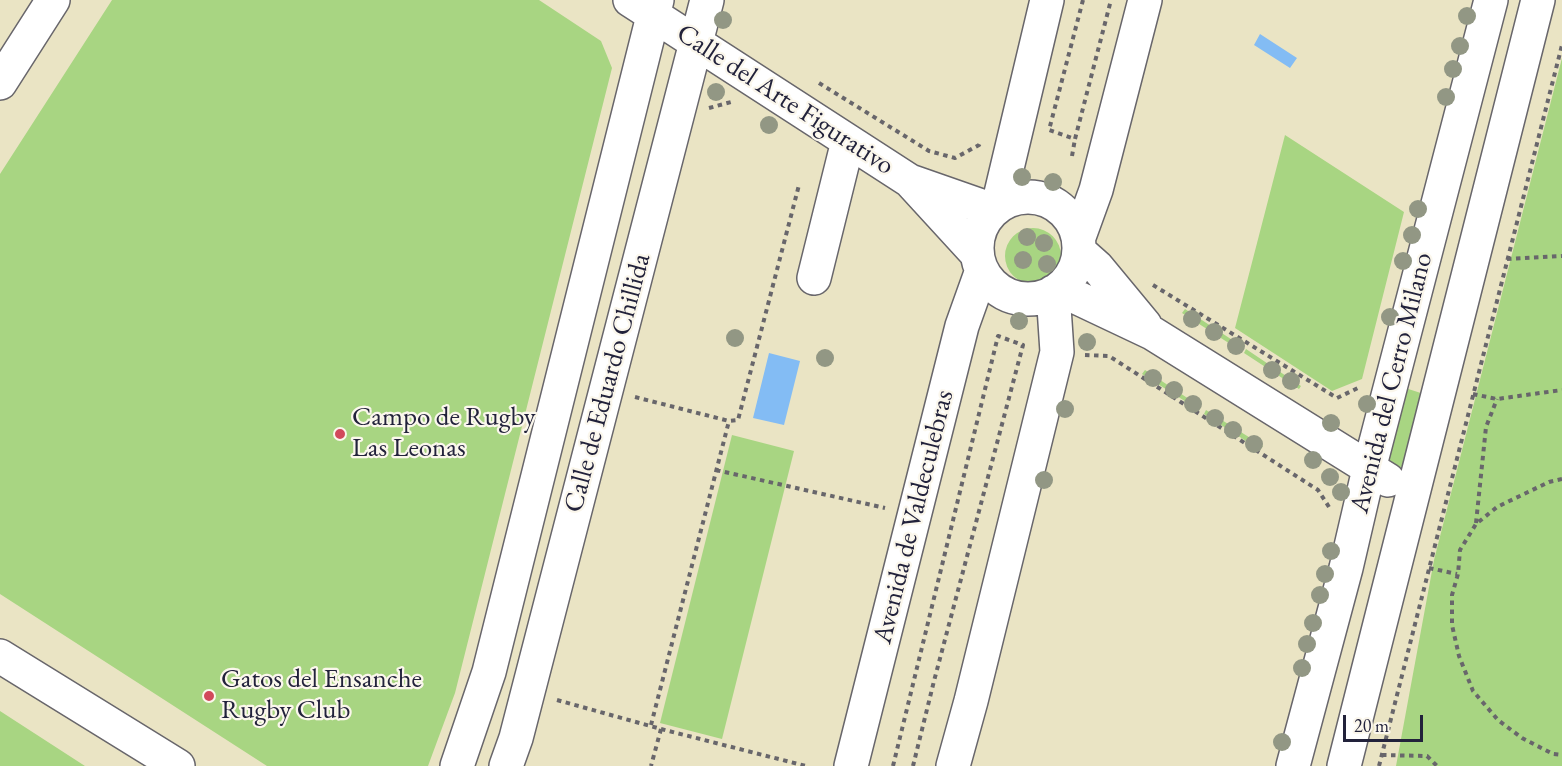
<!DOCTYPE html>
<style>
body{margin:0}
#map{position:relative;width:1562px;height:766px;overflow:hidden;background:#eae4c4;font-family:"EB Garamond",serif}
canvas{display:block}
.scale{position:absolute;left:1343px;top:715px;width:80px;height:27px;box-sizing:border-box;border:3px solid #22223b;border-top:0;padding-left:8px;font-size:18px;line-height:21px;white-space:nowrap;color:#22223b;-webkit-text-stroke:4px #fbf7ec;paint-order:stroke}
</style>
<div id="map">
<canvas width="1562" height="766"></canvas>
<div class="scale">20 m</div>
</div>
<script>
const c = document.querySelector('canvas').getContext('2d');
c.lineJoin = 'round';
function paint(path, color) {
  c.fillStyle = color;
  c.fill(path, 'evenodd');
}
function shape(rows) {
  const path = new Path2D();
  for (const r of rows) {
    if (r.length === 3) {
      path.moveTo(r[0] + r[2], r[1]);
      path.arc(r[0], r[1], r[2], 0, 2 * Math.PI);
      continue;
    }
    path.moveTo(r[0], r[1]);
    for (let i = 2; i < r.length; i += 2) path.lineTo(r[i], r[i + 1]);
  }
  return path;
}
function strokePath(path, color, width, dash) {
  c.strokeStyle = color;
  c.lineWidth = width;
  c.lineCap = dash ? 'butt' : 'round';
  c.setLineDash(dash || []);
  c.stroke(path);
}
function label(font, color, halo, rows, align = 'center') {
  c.font = font + ' "EB Garamond",serif';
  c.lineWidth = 4.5;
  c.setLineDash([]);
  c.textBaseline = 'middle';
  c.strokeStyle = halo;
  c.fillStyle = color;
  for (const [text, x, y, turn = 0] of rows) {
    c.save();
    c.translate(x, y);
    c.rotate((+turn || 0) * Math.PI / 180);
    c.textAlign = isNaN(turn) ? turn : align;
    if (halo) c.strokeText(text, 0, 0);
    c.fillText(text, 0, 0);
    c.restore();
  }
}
paint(shape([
 [112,0,539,0,601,41,612,68,455,693,428,766,267,766,0,594,0,174],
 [1562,58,1562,766,1396,766,1434,560],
 [1285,135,1404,212,1362,379,1332,391,1235,328],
 [1033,256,28],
 [1185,309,1240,345,1238,349,1182,313],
 [1246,349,1301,386,1299,389,1244,353],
 [1145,370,1201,407,1199,410,1142,374],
 [1402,387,1424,394,1407,462,1401,467,1395,468,1385,462],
 [1206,410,1263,446,1260,450,1204,414],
 [732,435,794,451,722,739,660,723],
 [0,711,85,766,0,766]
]), '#a8d582');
paint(shape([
 [1260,34,1297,58,1290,68,1254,45],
 [769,353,800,361,784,425,753,418]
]), '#83bcf4');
const minor = shape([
 [630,0,910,181,993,210],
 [0,83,53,0],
 [911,182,977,254],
 [1028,248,51],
 [998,206,1047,0],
 [1079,237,1096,190,1145,0],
 [1079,251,1097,267,1145,325],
 [814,278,848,141],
 [1059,289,1152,333,1388,480],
 [0,656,178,766],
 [457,766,489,672,657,0],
 [506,766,516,738,707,0],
 [851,766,962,326,982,270],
 [953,766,971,701,1057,352,1053,292],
 [1293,766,1346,568,1369,469,1491,0],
 [1344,766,1538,0]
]);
strokePath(minor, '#68666b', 36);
strokePath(shape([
 [1083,0,1049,130,1075,139,1111,0],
 [819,83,929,151,955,158,979,145,981,141],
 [709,108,731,102],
 [1072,156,1075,139],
 [1507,259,1562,256],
 [1153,285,1337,398,1360,387],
 [1085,355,1109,356,1318,490,1329,507],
 [1473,394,1497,399,1562,390],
 [635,397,729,421,738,420,799,185],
 [716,470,885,508],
 [1562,479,1549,482,1497,507,1476,524,1460,550,1458,574,1452,595,1452,625,1459,656,1473,691,1498,720,1522,738,1553,754,1562,755],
 [1476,523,1486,427,1497,399],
 [1429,568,1457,574],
 [557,700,661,729,651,766],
 [651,725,729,421],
 [661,729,806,766],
 [1382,755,1427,756,1437,766],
 [893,766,998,336,1023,345,934,681,913,766],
 [1379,766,1562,45]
]), '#68666b', 4, [4.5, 4.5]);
strokePath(minor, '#fff', 33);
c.fillStyle = '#929784';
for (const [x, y] of [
 [1467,16],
 [723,20],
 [1460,46],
 [1453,69],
 [716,92],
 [1446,97],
 [769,125],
 [1022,177],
 [1053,182],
 [1418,209],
 [1412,235],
 [1027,237],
 [1044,243],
 [1023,260],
 [1403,261],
 [1047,264],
 [1390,317],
 [1192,319],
 [1019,321],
 [1214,332],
 [735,338],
 [1087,342],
 [1236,346],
 [825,358],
 [1272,370],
 [1153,378],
 [1291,381],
 [1174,390],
 [1193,404],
 [1367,404],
 [1065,409],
 [1215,418],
 [1331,423],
 [1233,430],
 [1254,444],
 [1313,460],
 [1330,477],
 [1044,480],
 [1341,492],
 [1331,551],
 [1325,574],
 [1320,595],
 [1313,623],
 [1307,644],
 [1302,668],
 [1282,742]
]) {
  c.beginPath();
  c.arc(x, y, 9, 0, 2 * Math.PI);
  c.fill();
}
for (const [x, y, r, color] of [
 [340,434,6,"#d1495b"],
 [209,696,6,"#d1495b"]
]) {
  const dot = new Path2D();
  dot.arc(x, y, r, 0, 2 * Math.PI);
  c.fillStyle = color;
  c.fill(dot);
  strokePath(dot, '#fbf7ec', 2);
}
label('27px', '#22223b', '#fbf7ec', [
 ["Calle del Arte Figurativo",785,100,33],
 ["Calle de Eduardo Chillida",608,383,-75],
 ["Avenida del Cerro Milano",1392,383,-76],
 ["Avenida de Valdeculebras",914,517,-76]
]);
label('27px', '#22223b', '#fbf7ec', [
 ["Campo de Rugby",352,418],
 ["Las Leonas",352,449],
 ["Gatos del Ensanche",221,680],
 ["Rugby Club",221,711]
], 'left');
</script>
